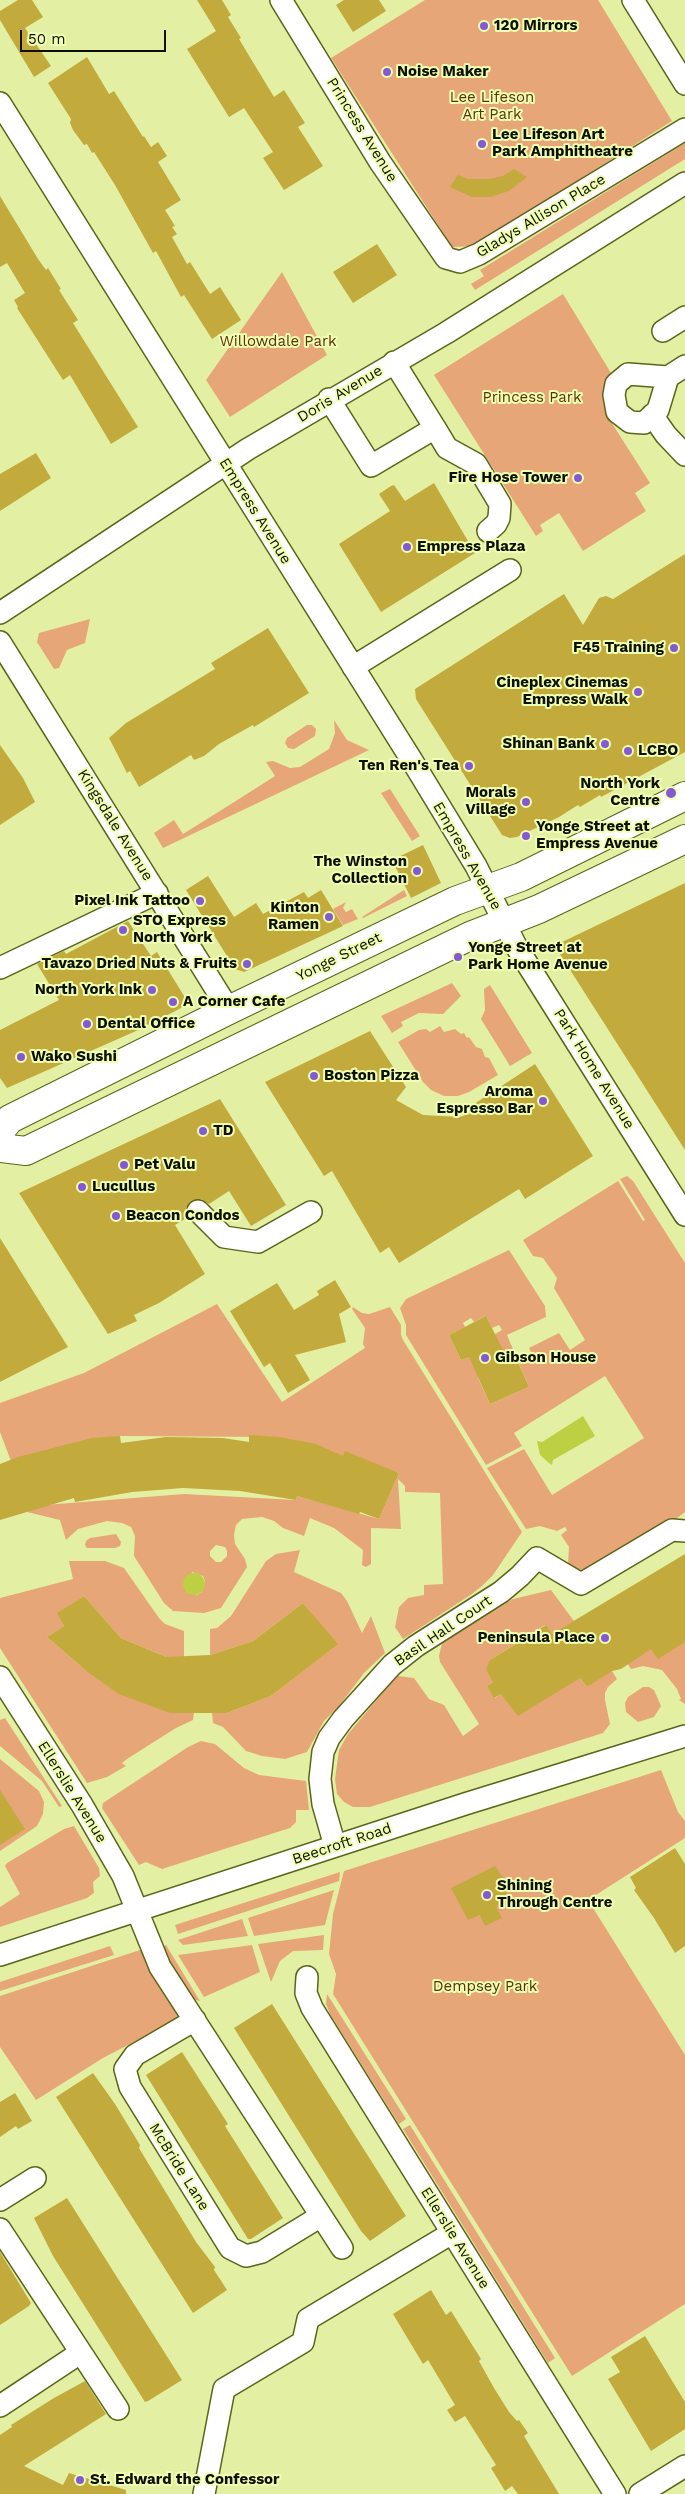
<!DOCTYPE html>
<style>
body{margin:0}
#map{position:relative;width:685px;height:2494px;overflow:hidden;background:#e3f0a4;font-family:"Work Sans",sans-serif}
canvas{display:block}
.scale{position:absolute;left:20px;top:30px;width:146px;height:22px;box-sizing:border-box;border:2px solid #0e1100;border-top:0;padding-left:6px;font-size:15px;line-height:18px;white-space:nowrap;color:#0e1100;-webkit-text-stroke:4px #f0feb1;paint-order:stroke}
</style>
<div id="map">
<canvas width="685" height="2494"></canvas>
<div class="scale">50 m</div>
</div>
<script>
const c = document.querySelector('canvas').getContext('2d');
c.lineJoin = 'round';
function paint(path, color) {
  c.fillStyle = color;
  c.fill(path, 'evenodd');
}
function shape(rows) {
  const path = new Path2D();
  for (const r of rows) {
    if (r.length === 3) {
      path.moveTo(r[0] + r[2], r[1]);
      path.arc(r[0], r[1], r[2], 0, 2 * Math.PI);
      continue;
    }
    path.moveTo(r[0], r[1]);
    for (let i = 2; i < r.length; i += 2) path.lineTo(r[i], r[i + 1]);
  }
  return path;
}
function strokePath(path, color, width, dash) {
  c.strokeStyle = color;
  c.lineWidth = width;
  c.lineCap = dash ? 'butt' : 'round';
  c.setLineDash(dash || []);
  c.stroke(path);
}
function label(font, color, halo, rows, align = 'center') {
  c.font = font + ' "Work Sans",sans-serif';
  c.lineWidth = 4;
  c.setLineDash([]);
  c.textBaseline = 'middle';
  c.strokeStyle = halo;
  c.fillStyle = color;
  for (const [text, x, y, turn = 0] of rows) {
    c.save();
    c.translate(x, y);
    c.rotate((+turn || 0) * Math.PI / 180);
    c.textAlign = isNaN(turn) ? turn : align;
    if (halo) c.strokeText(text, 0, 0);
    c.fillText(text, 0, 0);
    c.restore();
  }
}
paint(shape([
 [425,0,598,0,672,121,474,246,452,247,331,58],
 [685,143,685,159,475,290,471,284,484,276,480,270],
 [282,272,327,355,230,417,206,380],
 [563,294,611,373,602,395,606,414,650,483,635,493,646,511,583,551,559,513,540,525,543,531,536,536,434,375],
 [90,619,85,643,67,650,59,668,54,669,37,642,39,633],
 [334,720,347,740,369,750,163,848,154,833,174,820,183,834,231,804,275,776,266,762,273,761,290,768,300,767,329,749,335,733],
 [307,725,312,725,316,729,315,736,294,749,288,748,285,743,287,738],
 [390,789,420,836,412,841,381,793],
 [404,890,407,896,363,918,362,917],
 [346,902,343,908,346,912,352,909,358,919,343,925,333,909],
 [452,983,461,996,443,1014,419,1013,401,1022,403,1026,392,1033,381,1016],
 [490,985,532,1053,510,1066,481,1019,485,1010,484,989],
 [440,1026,444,1032,455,1029,461,1034,464,1033,467,1038,469,1037,476,1047,482,1049,485,1057,489,1058,498,1075,469,1092,458,1096,444,1096,431,1090,423,1082,398,1042,419,1030,426,1029,430,1032],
 [627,1176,633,1181,685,1263,685,1512,677,1518,676,1522,584,1574,568,1564,569,1547,561,1535,567,1530,565,1527,557,1531,540,1526,526,1529,487,1468,524,1449,552,1495,644,1438,605,1376,514,1433,522,1446,486,1465,406,1335,406,1325,400,1308,406,1299,509,1250,545,1306,546,1317,507,1335,515,1354,500,1361,495,1334,502,1330,499,1325,492,1328,486,1316,474,1322,471,1318,463,1323,465,1327,449,1335,461,1360,471,1356,492,1372,478,1378,490,1404,529,1387,519,1364,533,1357,529,1348,559,1333,570,1350,585,1340,554,1288,557,1278,543,1258,533,1256,523,1240,618,1181,643,1221,645,1220,620,1179],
 [217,1304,282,1402,365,1348,363,1344,365,1328,352,1309,353,1307,362,1313,369,1314,390,1307,401,1325,401,1335,403,1340,522,1532,493,1575,483,1585,472,1594,403,1639,395,1627,399,1607,408,1598,424,1595,424,1585,443,1584,440,1493,405,1492,405,1486,398,1479,401,1529,371,1528,371,1564,366,1567,362,1565,363,1550,334,1528,310,1518,304,1536,283,1528,274,1521,262,1517,242,1519,236,1525,234,1535,235,1544,245,1559,247,1567,221,1608,204,1613,173,1611,164,1603,134,1556,135,1536,131,1527,122,1523,107,1521,78,1529,66,1540,60,1520,27,1512,45,1505,184,1494,296,1500,297,1496,379,1519,399,1473,271,1437,120,1436,11,1461,0,1432,0,1403,84,1373],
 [216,1545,225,1547,227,1551,227,1556,221,1562,216,1562,210,1556,210,1551],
 [192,1572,203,1576,205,1581,202,1592,197,1595,186,1592],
 [116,1534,121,1542,120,1546,115,1548,87,1548,85,1545,86,1541,90,1538],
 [300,1550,294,1572,341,1593,347,1601,362,1633,371,1616,385,1653,364,1673,339,1706,324,1721,307,1752,285,1759,262,1756,246,1751,223,1727,213,1723,212,1713,227,1713,271,1696,337,1644,303,1603,253,1641,210,1655,210,1629,217,1628,231,1616,266,1561,276,1554],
 [69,1561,105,1561,124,1568,159,1618,165,1624,184,1631,184,1657,166,1657,121,1638,84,1596,58,1613,64,1626,47,1637,85,1670,194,1713,193,1720,176,1728,127,1759,122,1763,126,1766,107,1777,87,1783,0,1648,0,1598,73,1579],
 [551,1590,574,1621,552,1634,545,1625,490,1660,493,1682,487,1686,495,1698,501,1694,580,1678,587,1687,609,1671,612,1671,617,1679,608,1687,605,1693,605,1700,610,1724,603,1733,370,1807,353,1807,344,1802,337,1794,335,1779,339,1750,348,1734,385,1690,398,1676,414,1678,429,1699,444,1705,463,1736,479,1724,440,1662,439,1656,442,1643,513,1599],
 [685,1642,685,1704,679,1700,681,1699,677,1689,662,1670,643,1666,631,1669,627,1663,645,1650],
 [643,1687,649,1687,654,1690,661,1706,654,1717,638,1722,626,1712,625,1703,628,1697],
 [5,1718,62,1806,59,1807,42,1781,0,1746,0,1720],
 [201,1741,215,1744,244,1768,259,1775,306,1781,309,1810,296,1810,296,1822,290,1828,268,1835,162,1869,146,1862,139,1865,102,1808,103,1803,188,1747],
 [0,1759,39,1791,44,1802,43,1814,37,1826,0,1851],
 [661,1770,678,1812,685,1821,685,1838,588,1900,685,2055,685,2304,572,2376,333,1994,336,1974,329,1954,333,1914,344,1871],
 [74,1826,99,1868,100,1876,93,1882,94,1893,87,1898,0,1927,0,1907,20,1894,5,1866,7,1863,64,1829],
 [340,1872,339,1881,178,1934,175,1925],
 [334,1890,325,1925,254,1936,248,1918],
 [242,1919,248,1936,183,1945,178,1940],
 [324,1935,323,1950,293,1951,280,1961,271,1982,258,1944],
 [166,1945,200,2001,191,1999,173,1971,162,1947],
 [252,1945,260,1972,204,1997,178,1955],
 [110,1946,114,1955,0,1991,0,1982],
 [143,1949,151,1970,180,2018,103,2058,36,2100,0,2047,0,1996],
 [327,1994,406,2119,399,2124,330,2014,326,2004],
 [410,2125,555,2358,548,2363,403,2129]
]), '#e7a677');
paint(shape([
 [583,1416,595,1436,553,1460,552,1465,549,1463,540,1455,537,1441,542,1442],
 [194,1584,11]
]), '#bdcf42');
paint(shape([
 [18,0,32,0,43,17,25,28,51,66,34,77,0,20,0,11],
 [197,0,222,0,231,15,228,17,241,38,239,39,274,97,284,90,305,123,298,127,323,166,284,190,263,158,273,152,244,108,229,117,187,49,216,31],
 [344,0,379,0,386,11,353,32,336,5],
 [87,57,109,94,114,91,143,137,144,136,151,147,158,142,167,156,158,162,181,200,165,210,175,226,172,227,177,234,172,237,187,264,190,262,210,294,220,287,241,320,212,339,184,295,181,297,156,251,153,253,115,185,94,152,92,153,87,144,84,145,73,130,70,123,71,119,48,83],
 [514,169,527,177,509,191,490,197,472,197,450,187,458,175,468,179,490,179,503,176],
 [0,196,38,259,46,270,48,268,61,289,59,290,78,320,73,323,138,427,111,444,70,375,63,380,17,308,18,307,14,300,25,293,7,263,0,267],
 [377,244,397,275,353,303,333,272],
 [36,453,51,478,0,511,0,474],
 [434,483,475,553,381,612,339,544,390,511,379,494,391,486,394,485,405,501],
 [685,554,685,752,601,797,600,795,580,807,578,805,559,817,517,837,510,838,502,835,416,699,415,689,564,594,583,625,599,598,606,596,613,599],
 [268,628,309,693,254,727,253,725,219,744,204,756,194,760,191,755,139,787,130,771,127,773,109,738,126,723,215,669,211,663],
 [0,745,23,778,35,802,0,825],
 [423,845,441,883,411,898,392,860],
 [208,876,234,917,256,903,263,914,304,892,308,898,321,890,343,926,244,972,235,969,186,890],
 [685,883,685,1150,558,951,558,944],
 [128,921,151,956,157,952,189,1004,136,1031,7,1088,0,1078,0,1030,59,1000,37,964,64,951,66,954],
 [370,1031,406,1087,396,1100,423,1115,460,1117,476,1111,474,1104,535,1064,593,1156,525,1199,519,1189,399,1263,389,1247,380,1253,332,1171,324,1176,265,1082],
 [220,1099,286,1205,251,1226,229,1191,209,1204,201,1199,190,1202,186,1208,188,1217,175,1225,205,1274,159,1303,134,1315,137,1321,108,1334,19,1193],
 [0,1238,68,1347,0,1382],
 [335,1280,351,1307,339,1314,346,1342,295,1355,310,1380,288,1393,270,1363,264,1367,230,1311,277,1283,294,1310,319,1295,317,1291],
 [486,1316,510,1364,517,1360,529,1387,490,1404,469,1357,461,1360,449,1335],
 [249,1435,279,1437,316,1444,343,1456,345,1451,399,1473,379,1519,360,1512,359,1514,297,1496,296,1500,240,1491,183,1488,132,1492,75,1502,74,1498,0,1520,0,1464,18,1457,92,1438,120,1436,121,1443,166,1437,223,1438,249,1442],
 [685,1554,685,1642,658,1659,651,1649,621,1669,612,1671,587,1687,580,1678,518,1716,501,1694,494,1698,487,1686,493,1682,486,1669,490,1660,546,1625,552,1634],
 [84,1596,121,1638,166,1657,210,1655,253,1641,303,1603,338,1644,271,1696,227,1713,170,1713,119,1694,85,1670,47,1637,64,1626,57,1613],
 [0,1790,25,1829,0,1845],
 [675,1848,685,1864,685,1946,675,1953,654,1918,634,1890,636,1888,630,1877],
 [495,1866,506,1882,502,1884,510,1899,496,1907,502,1918,485,1926,480,1915,468,1920,451,1888],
 [272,2004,406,2216,370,2241,361,2231,234,2028],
 [182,2052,228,2124,225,2126,283,2218,251,2239,248,2239,146,2075],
 [93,2073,115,2104,140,2145,139,2148,148,2163,196,2242,215,2267,214,2270,227,2290,193,2313,56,2097],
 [15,2093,32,2121,18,2129,16,2126,0,2137,0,2102],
 [67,2198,182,2380,148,2401,145,2402,53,2256,34,2218],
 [0,2252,31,2303,29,2306,0,2325],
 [431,2290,446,2315,451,2311,481,2359,479,2361,494,2388,509,2412,517,2421,519,2420,528,2433,524,2436,559,2494,518,2494,512,2486,505,2491,491,2468,496,2465,465,2416,455,2422,447,2410,455,2405,428,2360,423,2364,393,2314],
 [645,2336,685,2402,685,2429,651,2451,608,2379,620,2372,611,2357],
 [85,2381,106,2414,24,2466,63,2485,69,2473,126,2490,126,2494,0,2494,0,2435,12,2427,11,2425,54,2398]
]), '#c2aa3c');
const minor = shape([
 [281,0,380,162,446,258,460,262,479,254,685,129],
 [633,0,685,84],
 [0,103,411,759,476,866,516,946,685,1215],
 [663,331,685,317],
 [668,377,658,410,644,423,630,422,617,412,614,395,616,384,628,374,668,377,685,366],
 [329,399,371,466,435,428,394,362],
 [652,415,666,435,685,455],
 [435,428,447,448,476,464,500,504,499,518,496,524,488,531],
 [0,613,248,449,446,333,685,183],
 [0,642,229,1010],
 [353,667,510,570],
 [0,968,157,893],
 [198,1211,224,1237,258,1242,311,1212],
 [0,1677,82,1805,123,1876,160,1967,342,2248],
 [335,1846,323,1804,320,1779,323,1752,329,1738,343,1719,392,1665,416,1646,501,1592,520,1576,537,1558,581,1584,672,1530,685,1531],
 [0,1955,465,1804,685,1736],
 [307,1977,306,1993,312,2008,615,2494],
 [195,2020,135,2055,125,2069,130,2087,230,2248,246,2256,262,2252,321,2216],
 [0,2200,35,2178],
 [0,2229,118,2409],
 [0,2406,80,2353],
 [204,2494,224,2389,303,2342,308,2319,452,2233],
 [640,2494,685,2466]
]);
const major = shape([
 [0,1131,10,1119,229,1010,455,901,521,877,685,796],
 [0,1148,26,1151,470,936,539,909,685,839]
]);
strokePath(minor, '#5b6518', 24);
strokePath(major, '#5b6518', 30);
strokePath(minor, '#fff', 21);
strokePath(major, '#fff', 28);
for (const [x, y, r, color] of [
 [484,26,5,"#8459d3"],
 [387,72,5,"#8459d3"],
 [482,144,5,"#8459d3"],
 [578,478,5,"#8459d3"],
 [407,547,5,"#8459d3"],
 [674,648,5,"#8459d3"],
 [638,692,5,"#8459d3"],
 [605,744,5,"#8459d3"],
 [628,751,5,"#8459d3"],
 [469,766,5,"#8459d3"],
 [671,793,6,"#8459d3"],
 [526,802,5,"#8459d3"],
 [526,836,5,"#8459d3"],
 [417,871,5,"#8459d3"],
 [200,901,5,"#8459d3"],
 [329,917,5,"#8459d3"],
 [123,930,5,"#8459d3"],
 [458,957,5,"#8459d3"],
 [247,964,5,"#8459d3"],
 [152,990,5,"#8459d3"],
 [173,1002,5,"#8459d3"],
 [87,1024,5,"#8459d3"],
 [21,1057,5,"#8459d3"],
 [314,1076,5,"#8459d3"],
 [543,1101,5,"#8459d3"],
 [203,1131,5,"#8459d3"],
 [124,1165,5,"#8459d3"],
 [82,1187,5,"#8459d3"],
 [116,1216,5,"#8459d3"],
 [485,1358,5,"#8459d3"],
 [605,1638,5,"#8459d3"],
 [487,1895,5,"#8459d3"],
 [80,2480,5,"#8459d3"]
]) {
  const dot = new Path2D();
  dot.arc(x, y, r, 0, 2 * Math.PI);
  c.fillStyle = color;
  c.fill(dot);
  strokePath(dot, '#f0feb1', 2);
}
label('bold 15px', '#0e1100', '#f0feb1', [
 ["120 Mirrors",494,26],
 ["Noise Maker",397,72],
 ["Lee Lifeson Art",492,135],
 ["Park Amphitheatre",492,152],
 ["Fire Hose Tower",568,478,"right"],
 ["Empress Plaza",417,547],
 ["F45 Training",664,648,"right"],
 ["Cineplex Cinemas",628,683,"right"],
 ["Empress Walk",628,700,"right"],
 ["Shinan Bank",595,744,"right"],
 ["LCBO",638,751],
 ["Ten Ren's Tea",459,766,"right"],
 ["North York",660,784,"right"],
 ["Centre",660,801,"right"],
 ["Morals",516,793,"right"],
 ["Village",516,810,"right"],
 ["Yonge Street at",536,827],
 ["Empress Avenue",536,844],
 ["The Winston",407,862,"right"],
 ["Collection",407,879,"right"],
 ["Pixel Ink Tattoo",190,901,"right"],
 ["Kinton",319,908,"right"],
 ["Ramen",319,925,"right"],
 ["STO Express",133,921],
 ["North York",133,938],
 ["Yonge Street at",468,948],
 ["Park Home Avenue",468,965],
 ["Tavazo Dried Nuts & Fruits",237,964,"right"],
 ["North York Ink",142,990,"right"],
 ["A Corner Cafe",183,1002],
 ["Dental Office",97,1024],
 ["Wako Sushi",31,1057],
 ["Boston Pizza",324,1076],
 ["Aroma",533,1092,"right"],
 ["Espresso Bar",533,1109,"right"],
 ["TD",213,1131],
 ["Pet Valu",134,1165],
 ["Lucullus",92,1187],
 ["Beacon Condos",126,1216],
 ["Gibson House",495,1358],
 ["Peninsula Place",595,1638,"right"],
 ["Shining",497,1886],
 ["Through Centre",497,1903],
 ["St. Edward the Confessor",90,2480]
], 'left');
label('15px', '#5a310d', '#f0feb1', [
 ["Lee Lifeson",492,98],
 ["Art Park",492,115],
 ["Willowdale Park",278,342],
 ["Princess Park",532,398],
 ["Dempsey Park",485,1987]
]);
label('15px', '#0e1100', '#f0feb1', [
 ["Princess Avenue",362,130,58],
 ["Gladys Allison Place",541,216,-31],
 ["Doris Avenue",340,394,-31],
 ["Empress Avenue",255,511,58],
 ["Kingsdale Avenue",115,825,58],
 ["Empress Avenue",467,856,60],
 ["Yonge Street",339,957,-26],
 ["Park Home Avenue",594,1069,58],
 ["Basil Hall Court",443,1631,-34],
 ["Ellerslie Avenue",72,1792,58],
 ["Beecroft Road",342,1844,-18],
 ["McBride Lane",179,2167,58],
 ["Ellerslie Avenue",455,2238,58]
]);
</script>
